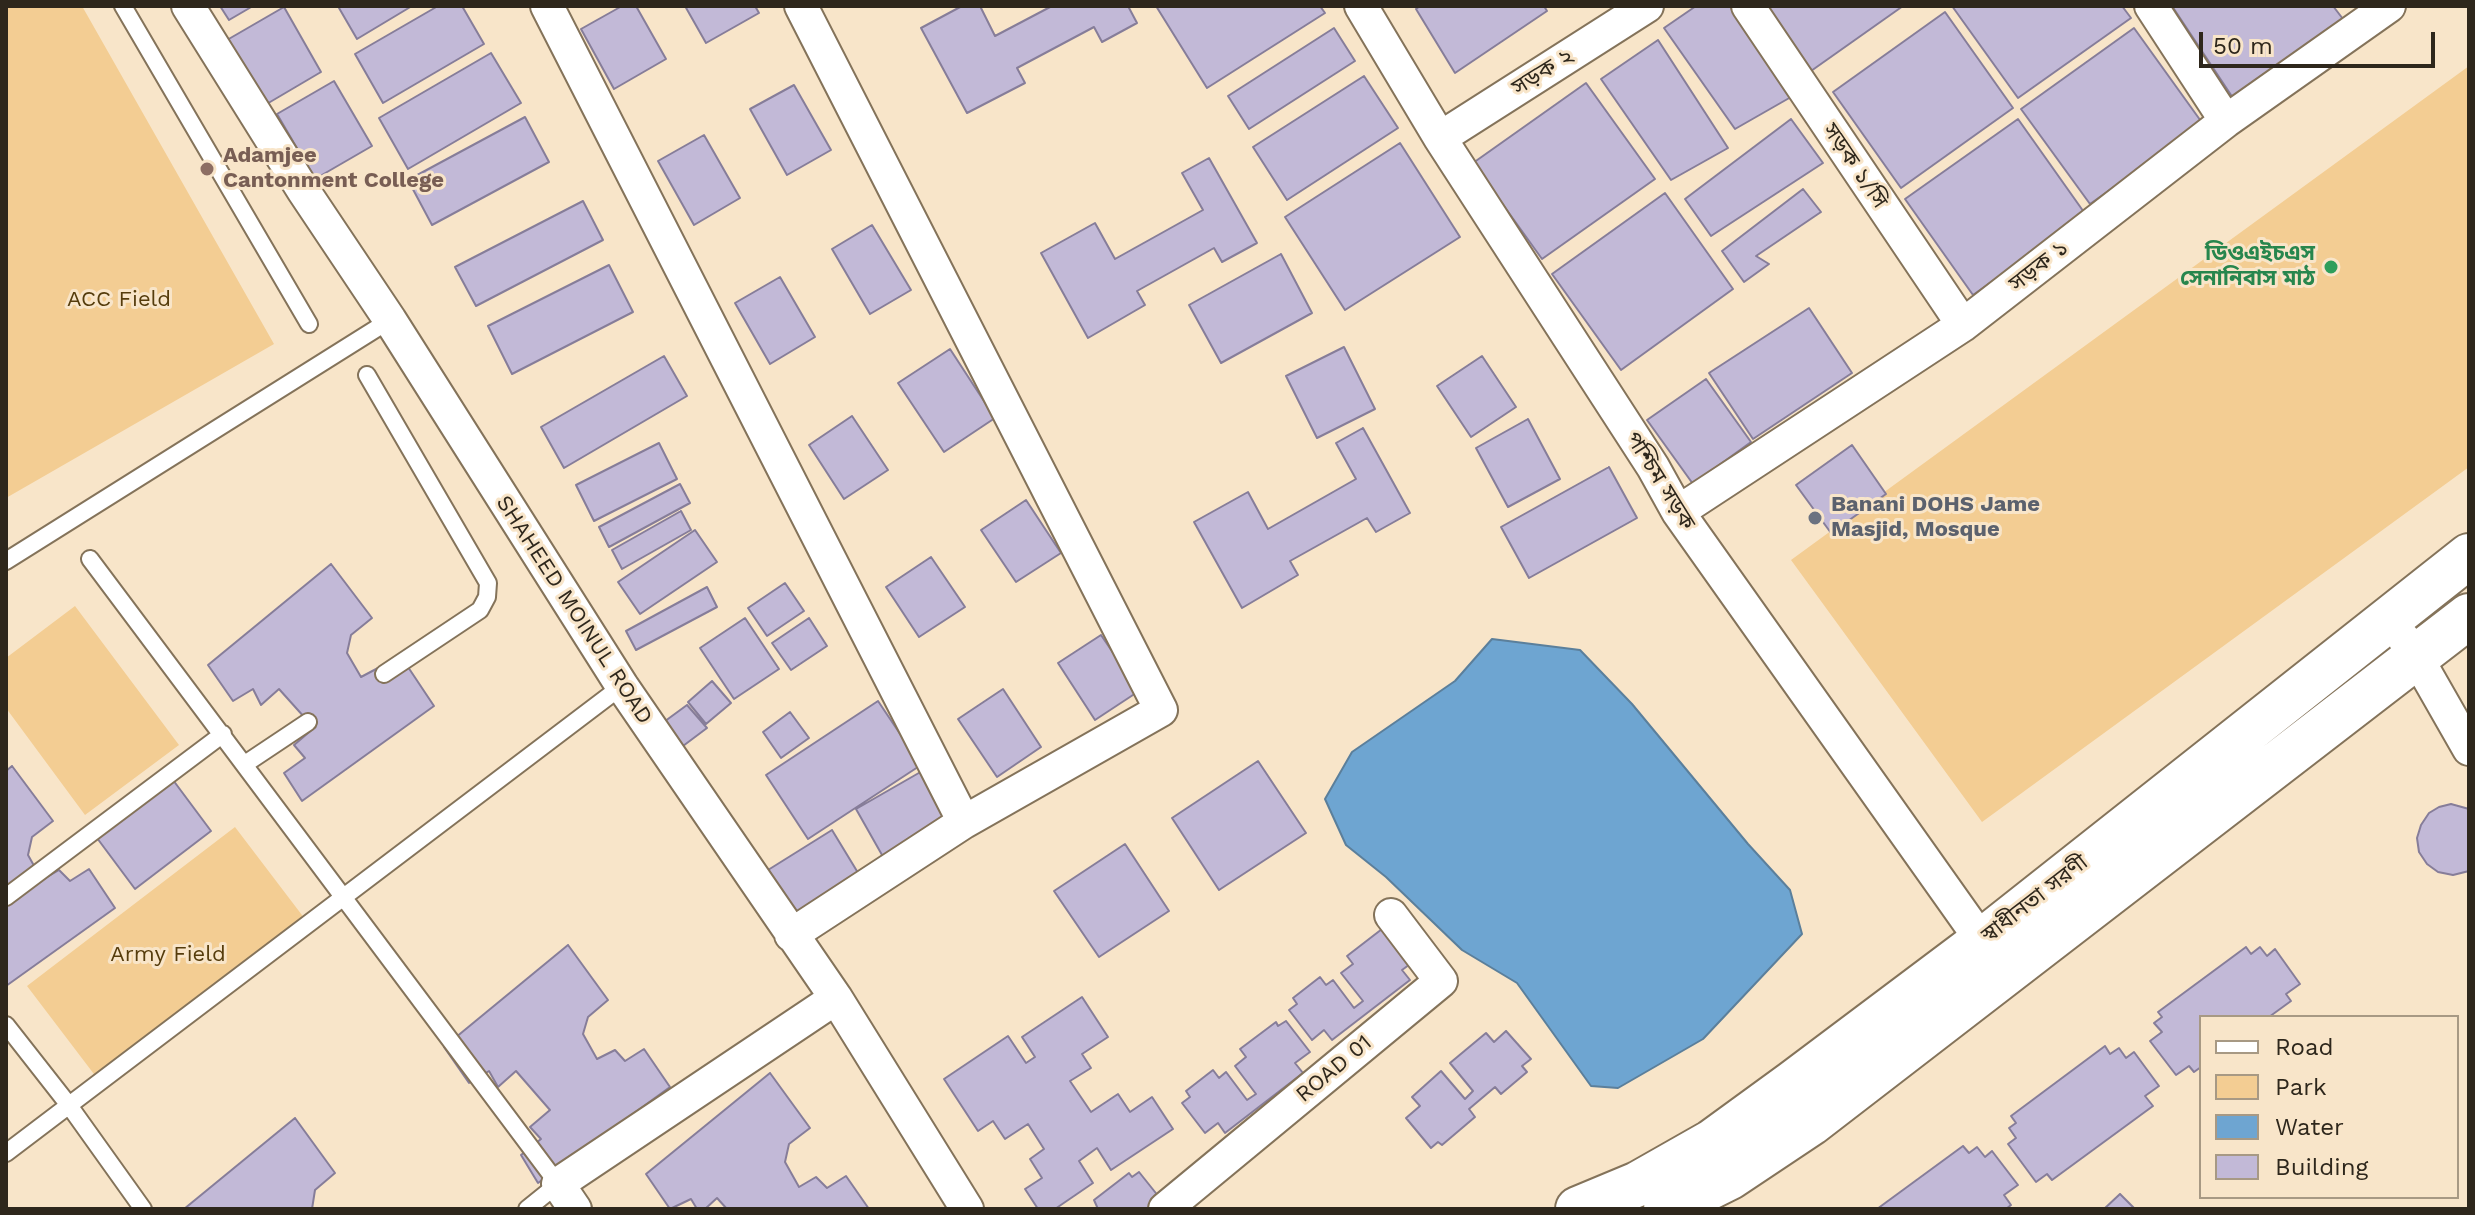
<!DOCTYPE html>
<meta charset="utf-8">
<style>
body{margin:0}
#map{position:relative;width:2475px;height:1215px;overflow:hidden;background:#f8e5c9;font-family:"Work Sans",sans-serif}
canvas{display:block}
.frame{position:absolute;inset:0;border:8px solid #2e271c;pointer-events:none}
.legend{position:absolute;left:2199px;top:1015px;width:260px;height:184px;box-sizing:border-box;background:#f8e5c9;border:2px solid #a79984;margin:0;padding:10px 14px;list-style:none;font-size:24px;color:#2e271c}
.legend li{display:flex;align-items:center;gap:16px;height:40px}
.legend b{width:40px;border:2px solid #a79984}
.scale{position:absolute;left:2199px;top:32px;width:236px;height:36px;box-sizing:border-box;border:4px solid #2e271c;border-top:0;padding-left:10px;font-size:24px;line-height:28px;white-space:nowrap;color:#2e271c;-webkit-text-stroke:6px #f8e5c9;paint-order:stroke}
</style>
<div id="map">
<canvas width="2475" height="1215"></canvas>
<div class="frame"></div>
<ul class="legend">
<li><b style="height:10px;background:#fff"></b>Road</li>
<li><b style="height:22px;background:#f3cd93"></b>Park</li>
<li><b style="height:22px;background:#6ea5d1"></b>Water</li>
<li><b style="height:22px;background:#c2b9d7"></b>Building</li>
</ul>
<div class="scale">50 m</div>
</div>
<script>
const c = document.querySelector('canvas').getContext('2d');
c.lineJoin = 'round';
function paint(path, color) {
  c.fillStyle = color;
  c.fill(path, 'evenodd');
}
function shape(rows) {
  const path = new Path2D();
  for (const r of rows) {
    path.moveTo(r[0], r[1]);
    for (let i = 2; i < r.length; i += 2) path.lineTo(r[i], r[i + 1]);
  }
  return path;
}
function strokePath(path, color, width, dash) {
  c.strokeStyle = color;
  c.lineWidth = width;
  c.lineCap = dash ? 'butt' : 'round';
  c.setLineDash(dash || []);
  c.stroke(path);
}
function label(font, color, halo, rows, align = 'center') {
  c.font = font + ' "Work Sans","Noto Sans Bengali",sans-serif';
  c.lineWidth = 6;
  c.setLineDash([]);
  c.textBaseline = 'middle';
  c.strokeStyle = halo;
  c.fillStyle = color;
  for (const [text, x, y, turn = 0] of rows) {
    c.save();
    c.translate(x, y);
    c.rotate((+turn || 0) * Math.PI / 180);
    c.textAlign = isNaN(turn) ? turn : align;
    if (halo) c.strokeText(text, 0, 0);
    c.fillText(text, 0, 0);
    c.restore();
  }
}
paint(shape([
 [6,6,82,6,274,344,6,498],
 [2469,66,2469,467,1982,822,1791,560],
 [75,606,179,745,85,815,6,708,6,658],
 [235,827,308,923,100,1082,27,986]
]), '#f3cd93');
const water = shape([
 [1492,639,1580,650,1632,704,1748,844,1790,890,1802,934,1703,1039,1618,1088,1591,1086,1517,983,1462,950,1386,877,1346,845,1325,799,1352,752,1455,681,1492,639]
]);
paint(water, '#6ea5d1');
strokePath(water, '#5b7f9b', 2);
const building = shape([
 [220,6,253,6,229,20,220,6],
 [341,6,412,6,357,39,339,8,341,6],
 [438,6,462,6,484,44,383,103,355,54,438,6],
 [622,6,636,6,666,59,614,89,581,29,622,6],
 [685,6,755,6,759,13,706,43,685,6],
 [962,6,980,6,995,36,1052,6,1128,6,1137,23,1102,42,1094,27,1017,68,1025,83,967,113,921,28,962,6],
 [1156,6,1320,6,1325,13,1207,88,1156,6],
 [1420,6,1544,6,1547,11,1455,73,1416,9,1420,6],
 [1696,6,1732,6,1791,97,1735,129,1664,28,1696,6],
 [1764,6,1903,6,1811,71,1764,6],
 [1952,6,2122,6,2131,18,2018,98,1952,6],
 [2172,6,2333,6,2343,19,2233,98,2172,6],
 [284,7,321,72,265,105,227,40,284,7],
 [1945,12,2013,108,1901,188,1833,92,1945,12],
 [1334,28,1355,61,1249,129,1228,96,1334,28],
 [2134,28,2203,124,2090,204,2021,109,2134,28],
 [1658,40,1728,148,1671,180,1601,79,1658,40],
 [491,53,521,103,408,169,379,118,491,53],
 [1364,76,1398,128,1287,200,1253,147,1364,76],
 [334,81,372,146,315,179,277,114,334,81],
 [1586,83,1655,179,1542,259,1473,163,1586,83],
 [794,85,831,150,787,175,750,109,794,85],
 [525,117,549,162,432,225,408,180,525,117],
 [1791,119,1823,163,1711,236,1685,199,1791,119],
 [2018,119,2086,215,1973,295,1905,199,2018,119],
 [704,135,740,198,694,225,658,161,704,135],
 [1400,143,1460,237,1345,310,1285,217,1400,143],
 [1209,158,1257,243,1222,262,1214,248,1137,291,1145,305,1088,338,1041,253,1095,223,1115,259,1203,210,1182,173,1209,158],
 [1803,189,1821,212,1756,256,1769,264,1744,282,1722,251,1803,189],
 [1665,193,1733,289,1621,370,1552,274,1665,193],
 [583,201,603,240,476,306,455,267,583,201],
 [872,225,911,290,870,314,832,249,872,225],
 [1281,254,1312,313,1221,363,1189,305,1281,254],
 [609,265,633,312,512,374,488,326,609,265],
 [780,277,815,337,770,364,735,303,780,277],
 [1809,308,1852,373,1753,439,1709,373,1809,308],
 [1344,347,1375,409,1317,438,1286,376,1344,347],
 [950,349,995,418,944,452,898,383,950,349],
 [664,356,687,396,564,468,541,427,664,356],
 [1482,356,1516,407,1471,437,1437,386,1482,356],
 [1706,379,1751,442,1693,484,1647,420,1706,379],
 [852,416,888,470,844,499,809,445,852,416],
 [1528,419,1560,479,1508,507,1476,448,1528,419],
 [1363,428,1410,513,1376,532,1367,518,1290,561,1298,575,1242,608,1194,522,1248,492,1268,529,1356,479,1336,443,1363,428],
 [659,443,677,479,594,521,576,485,659,443],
 [1852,445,1886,494,1831,533,1796,485,1852,445],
 [1609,467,1637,518,1529,578,1501,527,1609,467],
 [680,484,690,503,609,547,599,527,680,484],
 [1026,500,1061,553,1016,582,981,530,1026,500],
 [681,511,691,530,622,569,612,550,681,511],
 [695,530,717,562,640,614,618,582,695,530],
 [931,557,965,607,919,637,886,587,931,557],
 [331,564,372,618,351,635,347,653,361,677,378,668,389,680,408,667,434,706,302,801,284,773,305,758,294,745,314,728,279,689,261,705,253,689,233,701,208,665,331,564],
 [785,583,804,611,767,636,748,608,785,583],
 [707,587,717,607,636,650,626,631,707,587],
 [745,618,779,669,734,699,700,648,745,618],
 [809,618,827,646,791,670,772,643,809,618],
 [1101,635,1139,691,1095,720,1058,663,1101,635],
 [712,681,731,703,706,724,688,702,712,681],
 [1003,689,1041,747,997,777,958,719,1003,689],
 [878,701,921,765,808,839,766,775,878,701],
 [687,705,707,728,675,752,657,727,687,705],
 [790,712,809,738,781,758,763,732,790,712],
 [1258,761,1306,833,1219,890,1172,818,1258,761],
 [12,766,53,821,32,837,28,855,42,880,59,870,70,881,89,869,115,908,6,986,6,771,12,766],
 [924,770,951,822,886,862,856,809,924,770],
 [173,780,211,831,135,889,97,838,173,780],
 [2451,804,2469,809,2469,871,2453,875,2438,872,2427,864,2419,852,2417,838,2421,825,2429,813,2439,807,2451,804],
 [832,830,863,881,792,927,760,875,832,830],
 [1125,844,1169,911,1099,957,1054,891,1125,844],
 [1382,929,1417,959,1402,970,1410,980,1332,1040,1324,1030,1312,1040,1289,1010,1297,1004,1293,998,1320,977,1326,985,1333,980,1354,1008,1363,1001,1341,973,1353,964,1347,956,1382,929],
 [568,945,608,1000,588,1017,583,1034,597,1059,615,1050,625,1061,644,1049,670,1087,538,1183,521,1155,541,1139,530,1127,550,1110,516,1071,498,1087,489,1071,469,1083,444,1047,568,945],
 [2246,947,2251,954,2260,947,2267,956,2275,949,2300,984,2286,994,2291,1001,2269,1017,2201,1017,2201,1067,2194,1072,2189,1066,2176,1075,2150,1041,2162,1032,2154,1023,2162,1017,2158,1012,2246,947],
 [1082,997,1108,1037,1082,1054,1091,1068,1070,1081,1091,1112,1118,1094,1130,1112,1152,1097,1173,1129,1111,1170,1097,1148,1079,1161,1093,1183,1055,1209,1038,1209,1025,1189,1042,1178,1030,1159,1044,1149,1028,1124,1005,1139,993,1121,978,1131,944,1079,1008,1036,1026,1063,1035,1057,1022,1037,1082,997],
 [1286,1021,1310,1052,1295,1063,1303,1073,1225,1133,1218,1123,1205,1133,1182,1103,1190,1097,1186,1091,1213,1070,1219,1078,1226,1072,1247,1100,1256,1094,1235,1066,1246,1057,1240,1049,1276,1022,1278,1026,1286,1021],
 [1506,1031,1531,1059,1522,1066,1527,1072,1501,1094,1495,1087,1469,1109,1475,1117,1442,1145,1438,1142,1431,1148,1406,1118,1420,1106,1412,1097,1441,1071,1465,1099,1473,1091,1450,1063,1486,1033,1494,1042,1506,1031],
 [2105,1046,2110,1054,2119,1048,2126,1058,2134,1052,2159,1086,2145,1096,2153,1106,2052,1180,2047,1174,2036,1182,2008,1144,2016,1138,2009,1128,2016,1123,2011,1116,2105,1046],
 [770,1073,810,1128,789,1144,785,1162,799,1187,816,1177,827,1188,846,1176,869,1209,727,1209,717,1198,705,1209,697,1209,691,1199,670,1209,646,1174,770,1073],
 [295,1118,335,1173,315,1190,312,1209,184,1209,295,1118],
 [1963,1146,1969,1153,1977,1147,1985,1157,1992,1151,2018,1185,2004,1195,2011,1205,2006,1209,1877,1209,1963,1146],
 [1139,1172,1163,1202,1154,1209,1098,1209,1094,1200,1129,1173,1132,1177,1139,1172],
 [2120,1194,2135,1209,2104,1209,2120,1194]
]);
paint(building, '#c2b9d7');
strokePath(building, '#867d99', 2);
const service = shape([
 [123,6,309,324],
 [367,375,488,583,487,597,480,610,384,674],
 [90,559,558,1184,527,1209],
 [6,561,390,320],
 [245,764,308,722],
 [6,897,223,734],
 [6,1025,68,1104,143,1209],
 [6,1153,622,686]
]);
const minor = shape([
 [188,6,303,190,390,320,622,686,836,998,967,1209],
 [547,6,964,822],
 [1361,6,1440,138,1653,467,1678,512,1982,941],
 [1748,6,1963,325],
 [2151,6,2226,121],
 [1440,138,1647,6],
 [1678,512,1963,325,2226,121,2389,6],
 [2404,639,2417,658,2469,749],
 [791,935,964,822,1161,710,801,6],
 [575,1209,558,1184,836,998],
 [1165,1209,1441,981,1391,915]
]);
const primary = shape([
 [1578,1209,1638,1184,1712,1142,1793,1083,1982,941,2469,556],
 [1666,1209,1730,1177,1811,1123,2469,616]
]);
strokePath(service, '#84735a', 20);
strokePath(minor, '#84735a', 36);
strokePath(primary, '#84735a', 48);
strokePath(service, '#fff', 16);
strokePath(minor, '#fff', 32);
strokePath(primary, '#fff', 44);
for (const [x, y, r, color] of [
 [207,169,8,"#8d6e63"],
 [2331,267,8,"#2e9e5b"],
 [1815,518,8,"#6b7280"]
]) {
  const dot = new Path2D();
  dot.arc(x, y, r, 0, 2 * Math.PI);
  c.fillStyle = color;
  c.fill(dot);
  strokePath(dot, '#f8e5c9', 3);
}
label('22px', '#2e271c', '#f8e5c9', [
 ["সড়ক ২",1543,72,-32],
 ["সড়ক ১/সি",1855,166,56],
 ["সড়ক ১",2039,266,-38],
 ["পশ্চিম সড়ক",1660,481,58],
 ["SHAHEED MOINUL ROAD",574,610,57],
 ["স্বাধীনতা সরণী",2035,899,-38],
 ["ROAD 01",1334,1069,-40]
]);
label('bold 22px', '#785e54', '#f8e5c9', [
 ["Adamjee",223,156],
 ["Cantonment College",223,181]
], 'left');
label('bold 22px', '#27864d', '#f8e5c9', [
 ["ডিওএইচএস",2315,254],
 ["সেনানিবাস মাঠ",2315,279]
], 'right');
label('22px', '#553c0c', '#f8e5c9', [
 ["ACC Field",119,300],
 ["Army Field",168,955]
]);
label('bold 22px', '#5b616d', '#f8e5c9', [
 ["Banani DOHS Jame",1831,505],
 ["Masjid, Mosque",1831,530]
], 'left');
</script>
